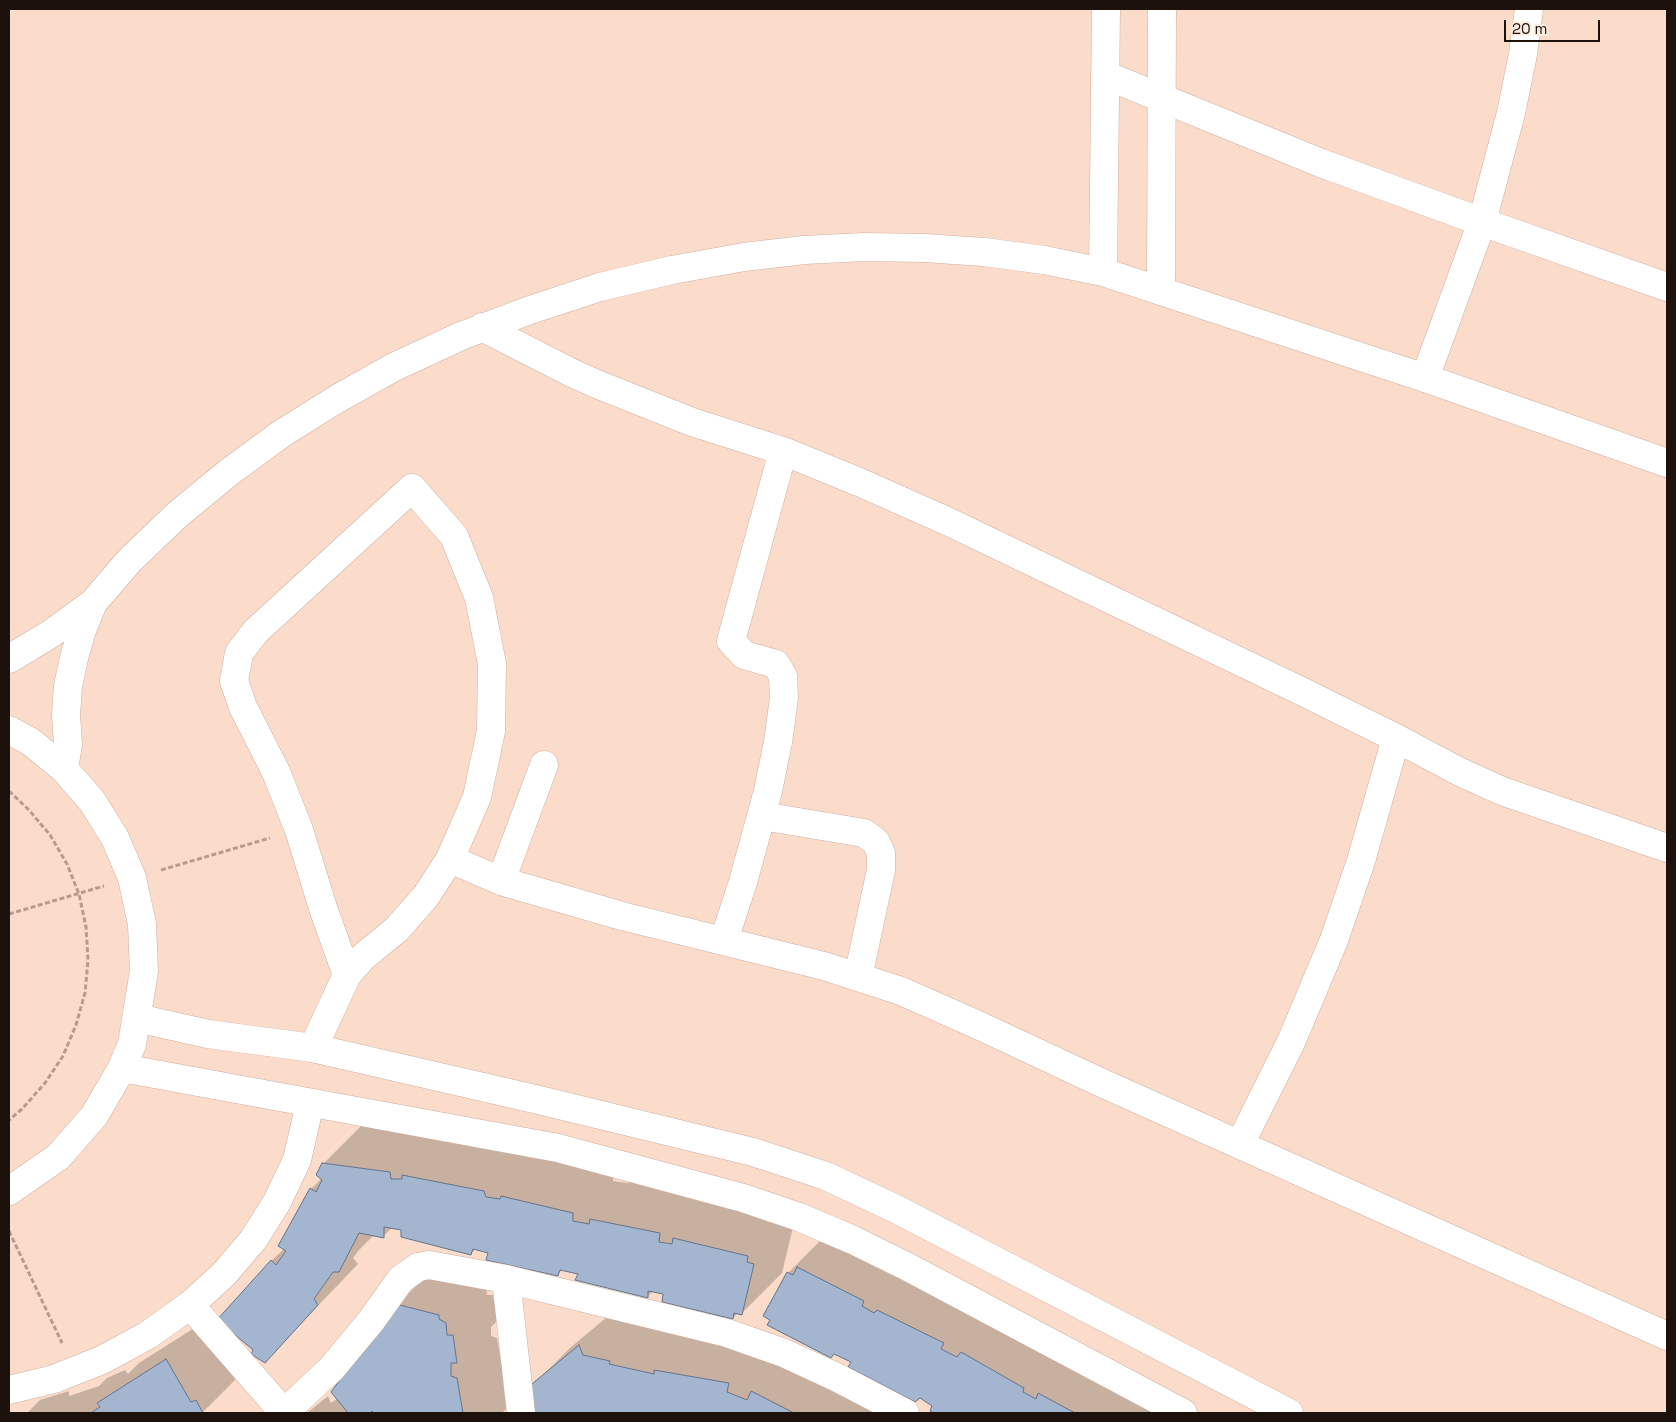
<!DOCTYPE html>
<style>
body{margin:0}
#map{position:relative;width:1676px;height:1422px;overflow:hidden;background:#fbdcca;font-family:"Space Grotesk",sans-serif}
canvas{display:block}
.frame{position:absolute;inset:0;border:10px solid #1c110b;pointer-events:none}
.scale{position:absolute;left:1504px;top:20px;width:96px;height:22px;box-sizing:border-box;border:2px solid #1c110b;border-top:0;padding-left:6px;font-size:15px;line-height:18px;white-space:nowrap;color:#1c110b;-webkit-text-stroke:4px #ffece1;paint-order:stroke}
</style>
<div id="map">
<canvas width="1676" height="1422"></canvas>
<div class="frame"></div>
<div class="scale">20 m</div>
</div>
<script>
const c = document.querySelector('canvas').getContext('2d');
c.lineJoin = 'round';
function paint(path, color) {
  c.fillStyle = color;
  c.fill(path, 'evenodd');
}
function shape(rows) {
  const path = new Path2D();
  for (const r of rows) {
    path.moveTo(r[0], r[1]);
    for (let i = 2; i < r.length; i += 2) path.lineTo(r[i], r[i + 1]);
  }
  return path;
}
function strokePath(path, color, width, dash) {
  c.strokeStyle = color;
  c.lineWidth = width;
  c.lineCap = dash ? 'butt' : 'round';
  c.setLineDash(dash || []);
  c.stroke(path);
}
paint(shape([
 [364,1123,524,1151,526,1157,540,1159,542,1156,614,1172,613,1181,628,1183,632,1179,700,1193,699,1201,794,1223,782,1273,741,1314,738,1313,733,1318,664,1293,653,1291,647,1297,579,1273,563,1269,557,1275,476,1249,470,1254,403,1229,393,1227,383,1236,374,1235,359,1250,353,1258,358,1264,265,1361,271,1261,284,1249,311,1189,322,1178,323,1164],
 [828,1233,1191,1413,937,1413,931,1411,933,1405,920,1397,852,1361,788,1273],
 [438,1264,486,1282,487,1295,493,1295,497,1321,491,1327,491,1336,497,1338,509,1406,502,1413,307,1413,328,1396,331,1403,338,1398,397,1305],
 [620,1306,769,1343,882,1413,529,1413,529,1389,570,1348],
 [207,1320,243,1372,202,1413,27,1413,40,1400,69,1391,69,1396,99,1386,107,1378,125,1370,128,1374,139,1363]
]), '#0003');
const building = shape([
 [322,1163,390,1172,391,1179,402,1179,402,1175,484,1191,486,1197,500,1199,501,1196,573,1213,573,1221,589,1224,590,1219,660,1233,659,1242,672,1244,673,1238,748,1256,747,1262,754,1264,742,1315,734,1313,733,1319,662,1302,663,1294,648,1291,648,1298,575,1280,578,1274,560,1270,558,1276,486,1260,488,1253,473,1249,471,1255,401,1237,401,1230,384,1227,384,1238,359,1233,339,1272,333,1272,314,1299,318,1305,265,1363,251,1354,253,1350,234,1334,231,1336,216,1321,271,1260,276,1265,286,1251,278,1246,310,1188,316,1192,322,1180,316,1175,322,1163],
 [797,1267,864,1301,862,1306,874,1313,877,1310,944,1343,941,1349,957,1357,961,1352,1024,1388,1023,1392,1036,1399,1038,1393,1075,1413,934,1413,930,1411,932,1406,920,1398,915,1402,848,1367,851,1362,834,1354,831,1358,767,1325,770,1320,763,1316,787,1272,793,1275,797,1267],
 [396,1304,439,1315,439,1319,446,1323,447,1335,453,1335,457,1363,451,1363,451,1376,457,1378,463,1413,374,1413,372,1411,370,1413,348,1413,331,1392,396,1304],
 [579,1345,583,1355,610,1361,609,1364,654,1374,654,1370,729,1383,727,1392,747,1400,751,1391,794,1413,528,1413,527,1407,534,1405,527,1388,579,1345],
 [166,1359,191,1402,196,1400,203,1413,91,1413,100,1407,97,1403,166,1359]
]);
paint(building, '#a3b5cf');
strokePath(building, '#63738b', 1);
const minor = shape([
 [1105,75,1321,163,1482,222,1667,287],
 [1103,272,1106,9],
 [1161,291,1162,9],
 [482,327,574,374,599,385,692,422,783,451,859,482,949,522,1297,689,1396,738,1460,772,1502,791,1667,848],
 [1425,378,1482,222,1511,113,1523,54,1529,9],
 [9,659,52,633,93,603,129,561,177,515,228,473,281,434,337,399,394,367,461,336,530,310,600,287,672,270,744,257,804,250,864,247,924,248,984,252,1044,260,1103,272,1425,378,1667,463],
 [9,730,31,742,64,769,92,801,115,838,132,878,142,924,144,971,132,1044,122,1068,94,1116,58,1157,9,1191],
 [64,769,68,744,66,715,68,686,74,658,82,630,93,603],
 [762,816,864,833,876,842,881,853,881,870,858,977],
 [450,859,501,881,622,916,824,966,901,991,978,1025,1102,1083,1667,1336],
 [501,881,544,765],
 [724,940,743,882,768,791,778,742,784,698,783,676,776,664,744,655,731,641,783,451],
 [137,1018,208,1034,313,1048,539,1100,753,1152,826,1176,896,1209,1289,1413],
 [313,1048,347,975,363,957,397,929,426,896,450,859,477,797,491,731,492,664,479,598,454,536,412,488,256,631,239,653,234,681,243,707,276,772,299,830,323,908,347,975],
 [122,1068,558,1148,743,1198,799,1217,853,1240,906,1266,1183,1413],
 [1240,1144,1291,1042,1334,940,1361,861,1396,738],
 [506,1279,521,1413],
 [190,1305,284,1413],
 [9,1390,54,1379,102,1360,148,1335,190,1305,224,1274,253,1240,277,1202,297,1160,310,1103],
 [284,1413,331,1369,371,1321,401,1279,418,1267,429,1265,506,1279,727,1333,784,1353,838,1378,905,1413]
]);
strokePath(minor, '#cfb1a0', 29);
strokePath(shape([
 [9,791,29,810,50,835,67,864,79,894,86,927,88,960,85,993,76,1025,63,1056,45,1083,22,1109,9,1120],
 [161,870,270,838],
 [9,914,104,886],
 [9,1231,62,1343]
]), '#b59c8e', 3, [5, 2.5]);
strokePath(minor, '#fff', 28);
</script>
